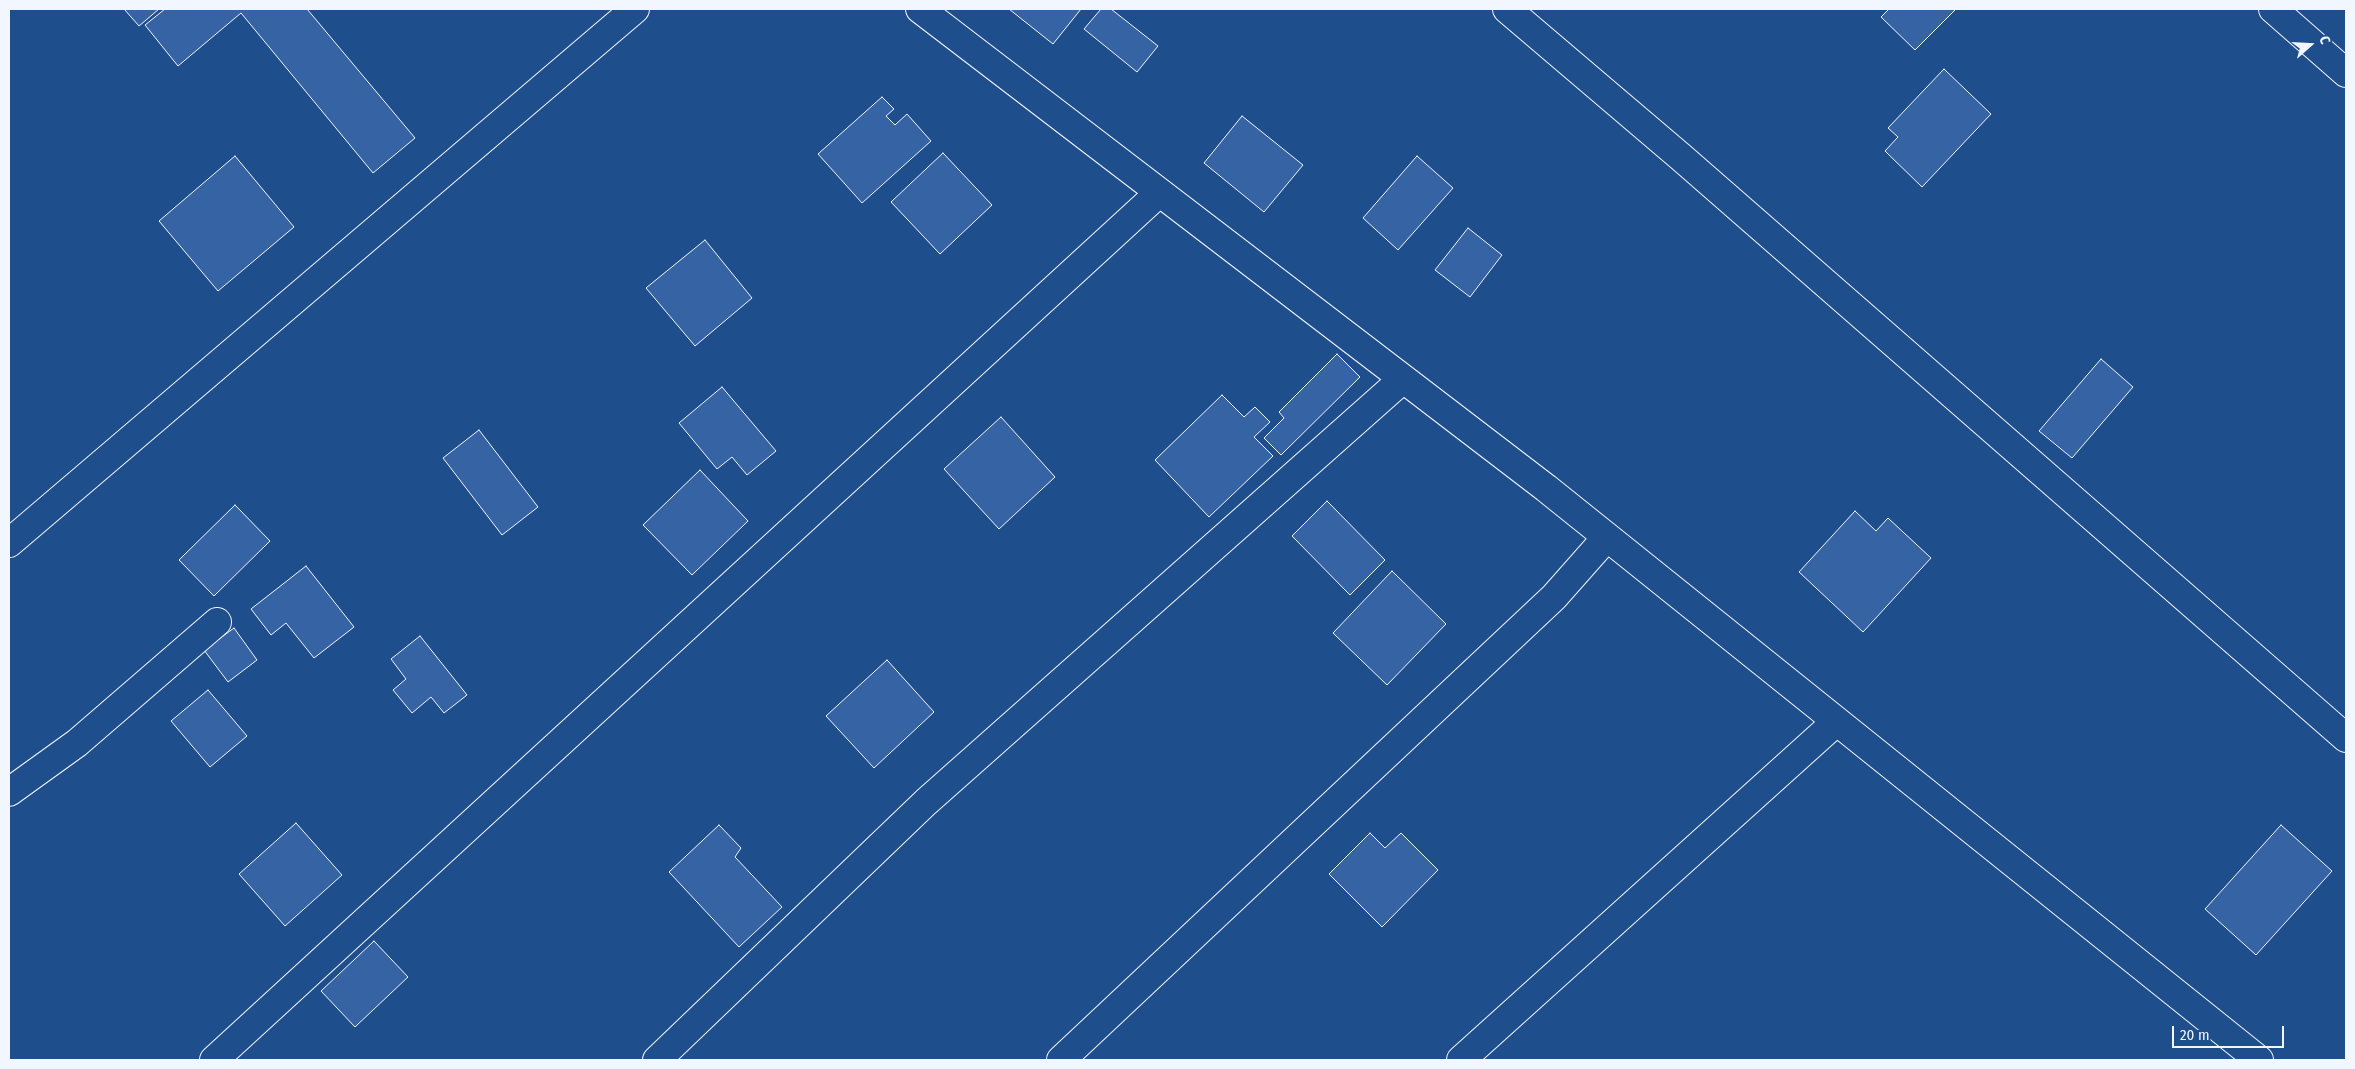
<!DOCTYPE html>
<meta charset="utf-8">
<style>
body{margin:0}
#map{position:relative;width:2355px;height:1069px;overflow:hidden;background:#1f4e8c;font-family:"Fira Sans Condensed",sans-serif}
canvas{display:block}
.frame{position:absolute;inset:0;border:10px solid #f2f6ff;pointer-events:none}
.north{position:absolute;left:2285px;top:20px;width:50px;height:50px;-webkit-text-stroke:4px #1f4e8c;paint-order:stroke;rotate:71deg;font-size:14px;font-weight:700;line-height:20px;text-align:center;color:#f2f6ff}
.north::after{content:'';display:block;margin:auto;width:18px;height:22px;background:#f2f6ff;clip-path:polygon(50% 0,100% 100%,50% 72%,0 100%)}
.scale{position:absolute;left:2172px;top:1026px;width:112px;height:22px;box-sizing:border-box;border:2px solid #f2f6ff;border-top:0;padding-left:6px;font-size:15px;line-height:18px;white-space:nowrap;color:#f2f6ff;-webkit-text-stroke:4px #1f4e8c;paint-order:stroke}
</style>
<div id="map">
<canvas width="2355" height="1069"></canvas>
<div class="frame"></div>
<div class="north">С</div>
<div class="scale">20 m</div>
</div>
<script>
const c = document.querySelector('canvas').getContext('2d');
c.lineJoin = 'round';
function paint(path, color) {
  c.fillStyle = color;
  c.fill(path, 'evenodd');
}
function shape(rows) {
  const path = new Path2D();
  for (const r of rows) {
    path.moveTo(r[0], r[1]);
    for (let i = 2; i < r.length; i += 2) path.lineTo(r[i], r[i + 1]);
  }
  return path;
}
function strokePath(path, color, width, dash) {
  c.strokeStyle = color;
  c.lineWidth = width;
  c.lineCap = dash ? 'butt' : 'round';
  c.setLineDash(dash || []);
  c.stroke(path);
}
const building = shape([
 [124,9,159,9,139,26,124,9],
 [165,9,307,9,415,138,373,173,241,13,178,66,145,25,165,9],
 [1009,9,1081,9,1053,44,1009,9],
 [1101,9,1111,9,1158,46,1137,72,1084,29,1101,9],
 [1889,9,1956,9,1915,50,1881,17,1889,9],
 [1944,69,1991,114,1922,187,1885,151,1898,137,1888,128,1944,69],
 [882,97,894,109,886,116,895,125,907,114,931,141,862,203,818,154,882,97],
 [1242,116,1303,165,1264,212,1204,163,1242,116],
 [943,153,992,205,940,254,891,202,943,153],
 [235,156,294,227,218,291,159,221,235,156],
 [1417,156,1453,188,1398,250,1363,218,1417,156],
 [1468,228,1502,255,1470,297,1435,270,1468,228],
 [705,240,752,298,695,346,646,288,705,240],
 [1337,354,1360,377,1281,455,1264,438,1284,418,1279,412,1337,354],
 [2101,359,2133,387,2072,458,2039,431,2101,359],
 [722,387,776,451,747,475,732,457,717,469,679,423,722,387],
 [1222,395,1244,417,1255,407,1270,422,1254,437,1273,456,1209,517,1155,460,1222,395],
 [1001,417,1055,477,999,529,944,469,1001,417],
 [479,430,538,507,502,535,443,458,479,430],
 [700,470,748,521,692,575,643,525,700,470],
 [1327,501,1385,560,1350,595,1292,536,1327,501],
 [235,505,270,541,214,596,179,560,235,505],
 [1855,511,1876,531,1888,518,1931,558,1863,632,1799,572,1855,511],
 [306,566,354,627,314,658,286,623,271,635,251,609,306,566],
 [1392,571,1446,624,1387,685,1333,633,1392,571],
 [234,628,257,660,228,682,204,650,234,628],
 [420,636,467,695,444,713,431,697,412,713,393,690,406,679,391,659,420,636],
 [887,660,934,712,874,768,826,716,887,660],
 [208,690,247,736,210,767,171,721,208,690],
 [296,823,342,875,285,926,239,874,296,823],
 [719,825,741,848,735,857,782,907,739,947,669,872,719,825],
 [2281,825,2332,871,2256,955,2205,909,2281,825],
 [1370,833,1385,848,1401,833,1438,870,1382,927,1329,874,1370,833],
 [374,941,408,977,355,1027,321,991,374,941]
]);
paint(building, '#3563a3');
strokePath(building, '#f2f6ff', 1);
const street = shape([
 [920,9,1546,488,2259,1060],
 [1507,9,1682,158,2346,738],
 [2273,9,2346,73],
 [9,543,635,9],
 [9,792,77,743,217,622],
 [214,1060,1159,193],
 [657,1060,926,802,1403,379],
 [1061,1060,1554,597,1607,537],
 [1461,1060,1836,722]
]);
strokePath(street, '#f2f6ff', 30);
strokePath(street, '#1f4e8c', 28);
</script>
